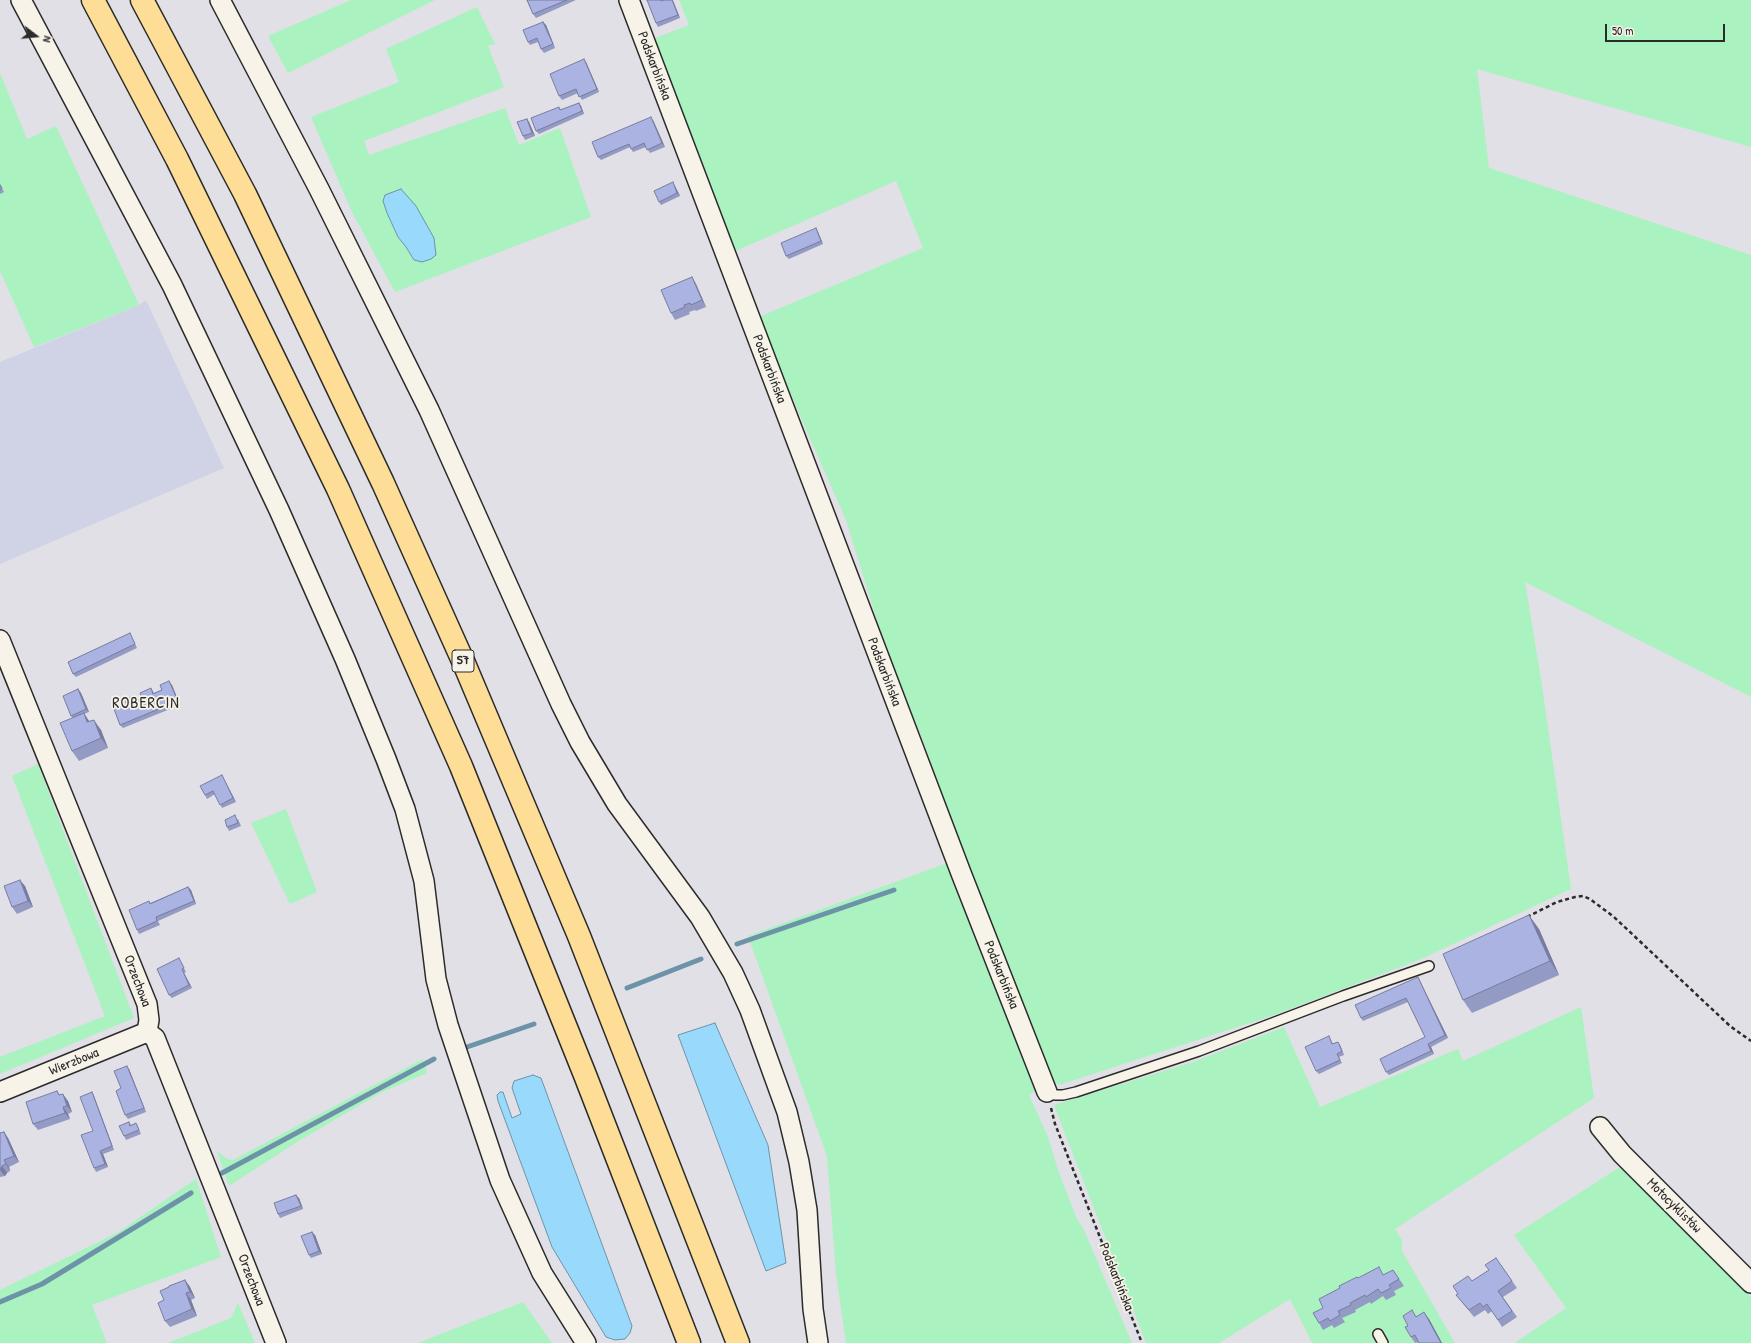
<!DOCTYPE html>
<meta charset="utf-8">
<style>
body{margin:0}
#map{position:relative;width:1751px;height:1343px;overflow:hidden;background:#e0e0e6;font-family:"Patrick Hand",sans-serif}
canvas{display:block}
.north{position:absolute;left:16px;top:16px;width:40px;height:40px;-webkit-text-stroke:3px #f7f3e8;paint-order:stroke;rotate:106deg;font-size:11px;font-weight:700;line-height:16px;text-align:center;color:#2b2b2b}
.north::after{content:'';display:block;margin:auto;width:14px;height:18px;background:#2b2b2b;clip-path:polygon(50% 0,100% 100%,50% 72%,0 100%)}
.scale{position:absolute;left:1605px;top:24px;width:120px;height:18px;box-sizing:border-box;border:2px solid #2b2b2b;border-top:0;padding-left:5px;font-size:12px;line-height:14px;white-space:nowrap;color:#2b2b2b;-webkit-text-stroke:3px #f7f3e8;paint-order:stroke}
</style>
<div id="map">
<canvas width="1751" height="1343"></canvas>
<div class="north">N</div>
<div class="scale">50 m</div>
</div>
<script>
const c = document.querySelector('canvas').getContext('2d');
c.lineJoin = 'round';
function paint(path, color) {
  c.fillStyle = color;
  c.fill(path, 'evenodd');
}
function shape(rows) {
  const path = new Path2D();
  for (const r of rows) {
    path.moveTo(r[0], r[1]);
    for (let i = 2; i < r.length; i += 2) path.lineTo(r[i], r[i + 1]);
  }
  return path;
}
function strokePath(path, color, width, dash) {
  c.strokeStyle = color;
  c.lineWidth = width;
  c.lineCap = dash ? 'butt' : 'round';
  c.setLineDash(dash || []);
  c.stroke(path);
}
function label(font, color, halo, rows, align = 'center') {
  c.font = font + ' "Patrick Hand",sans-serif';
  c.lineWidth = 3.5;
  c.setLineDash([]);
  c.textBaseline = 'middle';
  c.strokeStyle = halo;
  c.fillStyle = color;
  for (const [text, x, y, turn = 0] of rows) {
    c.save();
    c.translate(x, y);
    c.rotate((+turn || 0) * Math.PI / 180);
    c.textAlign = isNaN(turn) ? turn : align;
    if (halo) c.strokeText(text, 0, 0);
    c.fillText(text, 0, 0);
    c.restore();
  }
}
paint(shape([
 [146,300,224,468,0,564,0,362,139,305]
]), '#d0d2e5');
paint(shape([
 [351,0,435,0,288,73,268,36],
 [679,0,1751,0,1751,147,1477,69,1489,168,1751,255,1751,697,1525,582,1541,679,1571,889,1421,959,1277,1014,1059,1085,1048,1080,971,886,922,738,891,666,846,520,790,393,759,317,923,248,896,181,733,252,653,39,689,25],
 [477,7,495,44,488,46,504,87,364,141,369,155,505,108,519,145,560,128,591,217,395,292,352,212,311,117,399,82,386,49],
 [385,195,414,260,406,247,398,237,387,213,383,201],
 [0,73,27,139,56,126,139,305,34,347,0,271],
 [38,764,134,1018,0,1074,0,1057,105,1016,12,776],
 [286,809,317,892,290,904,251,823],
 [950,862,1038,1089,1029,1095,1048,1137,1058,1170,1076,1217,1084,1230,1132,1343,846,1343,836,1273,827,1156,748,936],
 [1581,1007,1594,1098,1395,1229,1402,1240,1402,1251,1455,1343,1312,1343,1290,1299,1219,1343,1146,1343,1054,1105,1193,1062,1284,1027,1320,1107,1458,1049,1463,1061],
 [423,1059,427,1073,382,1092,297,1142,229,1186,217,1151,227,1159,233,1160],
 [1623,1165,1751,1297,1751,1343,1515,1343,1566,1308,1514,1235],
 [196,1179,221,1257,92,1305,107,1343,0,1343,0,1290,117,1233],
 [523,1302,552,1343,418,1343,433,1337],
 [238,1303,255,1343,168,1343,231,1318]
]), '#aaf2bf');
const water = shape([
 [401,189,416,206,434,238,436,255,431,259,422,262,414,260,406,247,398,237,387,213,383,201,385,195,401,189],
 [715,1023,768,1145,786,1263,766,1271,678,1035,715,1023],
 [533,1075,541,1078,632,1326,630,1333,625,1339,615,1340,606,1337,552,1247,498,1101,497,1095,500,1092,503,1092,512,1118,521,1114,512,1088,514,1081,533,1075]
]);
paint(water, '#99d9fb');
strokePath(water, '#6d93a8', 1);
strokePath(shape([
 [737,944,894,890],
 [627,988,701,959],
 [467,1047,534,1024],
 [222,1173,434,1059],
 [0,1302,42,1284,191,1193]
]), '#6d93a8', 5);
const service = shape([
 [1047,1092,1055,1095,1063,1095,1076,1092,1199,1051,1343,996,1429,966],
 [1378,1334,1383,1343]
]);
const minor = shape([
 [21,0,172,285,279,510,345,659,386,759,405,809,424,881,436,979,448,1025,500,1180,542,1273,586,1343],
 [220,0,319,189,429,410,561,704,580,742,617,804,700,917,733,973,750,1010,787,1112,799,1162,807,1210,813,1309,818,1343],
 [629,0,961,873,1047,1092],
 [0,640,147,1004,149,1020,147,1032],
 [147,1032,155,1038,276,1343],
 [0,1092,147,1032],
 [1600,1127,1622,1154,1751,1283]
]);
const motorway = shape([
 [93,0,177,159,338,489,461,766,585,1075,689,1343],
 [142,0,245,194,383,483,463,661,579,936,738,1343]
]);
strokePath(service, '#2b2b2b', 12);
strokePath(minor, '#2b2b2b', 22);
strokePath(motorway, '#2b2b2b', 25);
strokePath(shape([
 [1527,917,1557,902,1575,897,1583,896,1590,899,1614,917,1730,1026,1751,1041],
 [1051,1108,1055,1124,1142,1343]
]), '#2b2b2b', 2.5, [4, 3]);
strokePath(service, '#f7f3e8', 9);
strokePath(minor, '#f7f3e8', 19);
strokePath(motorway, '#fedd96', 22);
paint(shape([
 [527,0,576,0,536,18,533,14],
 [665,0,673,0,680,18,658,27,656,23,662,1],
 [543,22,546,25,555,48,544,53,541,49,538,42,530,45,528,42],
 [586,62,599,92,582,100,578,93,562,100,559,96],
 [579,103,581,106,584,114,539,134,536,131,559,107,561,110],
 [527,119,529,122,535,136,525,140,523,136],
 [653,120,665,147,650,153,646,147,633,152,630,147,601,160,598,157],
 [0,184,4,192,0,194],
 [675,186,680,196,661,205,659,202],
 [816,228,818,232,823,244,789,259,786,256],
 [692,277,696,284,706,307,696,311,695,310,689,312,690,314,675,320,671,313],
 [132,637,137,648,76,677,73,674],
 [172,685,180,705,123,728,120,725,126,704,142,698,151,688,154,693],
 [78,689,81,693,89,712,84,714,89,722,101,730,108,748,79,761,72,751,73,718,71,716],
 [222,775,224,779,236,802,222,808,215,794,207,799,205,795],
 [238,819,241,826,229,831,227,827],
 [25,886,33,907,17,914,12,907],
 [188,887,191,890,196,904,158,921,160,925,139,934,137,930,150,903],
 [1539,929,1559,975,1472,1013,1463,1000],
 [181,962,186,972,184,973,192,988,172,998,169,995],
 [1418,977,1420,981,1448,1038,1431,1047,1434,1054,1389,1075,1386,1072,1425,1037,1408,1002,1363,1021,1361,1018],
 [1329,1036,1333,1044,1340,1045,1344,1055,1339,1057,1342,1063,1319,1074,1316,1071],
 [129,1069,146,1112,128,1119,125,1115,121,1088],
 [57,1091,60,1095,68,1101,72,1112,68,1114,70,1119,38,1130,33,1124],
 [92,1092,94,1096,114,1150,103,1154,108,1167,96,1172,94,1168],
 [129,1122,131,1125,136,1123,138,1127,141,1134,126,1140,124,1136],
 [4,1132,8,1138,19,1162,9,1167,10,1171,7,1173,5,1176,0,1177,0,1133],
 [299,1198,303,1209,280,1218,278,1214],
 [315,1235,322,1254,311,1258,309,1255],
 [1496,1258,1517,1288,1503,1297,1517,1317,1502,1327,1492,1311,1488,1314,1485,1310,1474,1317,1456,1295,1472,1281,1489,1270],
 [1393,1270,1404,1286,1394,1291,1396,1295,1386,1300,1383,1296,1371,1304,1370,1302,1355,1310,1356,1312,1342,1318,1345,1322,1334,1328,1332,1325,1323,1330,1319,1323,1323,1308,1358,1278,1384,1275],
 [185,1280,190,1287,195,1298,191,1300,197,1316,170,1327,165,1321],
 [1416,1316,1429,1319,1442,1343,1419,1343,1419,1342,1415,1343,1411,1337,1408,1326]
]), '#939ac3');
paint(shape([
 [672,0,673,1,680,18,678,15],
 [543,22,546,25,555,48,553,44],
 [584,59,586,62,599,92,597,89],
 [579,103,581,106,584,114,582,111],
 [651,117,653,120,665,147,662,143],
 [527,119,529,122,535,136,532,133],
 [673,182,680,196,677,193],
 [816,228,818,232,823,244,821,241],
 [692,277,696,284,706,307,702,300],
 [169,681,172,685,180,705,178,701],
 [78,689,81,693,89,712,86,709],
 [84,713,91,724,87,722],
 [94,720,101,730,108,748,101,738],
 [222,775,224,779,236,802,233,798],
 [20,880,25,886,33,907,28,901],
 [188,887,191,890,196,904,194,901],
 [1529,915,1539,929,1559,975,1550,961],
 [182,969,184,973,192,988,189,985],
 [1418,977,1420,981,1448,1038,1445,1035],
 [1338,1042,1340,1045,1344,1055,1342,1051],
 [1428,1044,1431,1047,1434,1054,1431,1051],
 [127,1066,129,1069,146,1112,144,1108],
 [92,1092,94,1096,114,1150,112,1146],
 [63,1094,68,1101,72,1112,67,1106],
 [63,1107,68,1114,70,1119,65,1113],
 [4,1132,8,1138,19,1162,14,1156],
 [100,1151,103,1154,108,1167,105,1164],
 [4,1160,9,1167,10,1171,6,1164],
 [2,1166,7,1173,5,1176,0,1170],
 [296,1195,299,1198,303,1209,301,1206],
 [312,1232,315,1235,322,1254,319,1251],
 [185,1280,190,1287,195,1298,190,1292],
 [186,1293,191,1300,197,1316,192,1309],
 [1424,1312,1429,1319,1442,1343,1441,1343]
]), '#787d9f');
const building = shape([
 [527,0,567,0,533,14,527,0],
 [647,0,661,0,661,1,665,0,672,0,678,15,656,23,647,0],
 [543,22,553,44,541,49,537,38,528,42,523,30,543,22],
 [584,59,597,89,579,97,576,89,559,96,550,74,584,59],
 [579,103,582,111,536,131,531,118,559,107,560,110,579,103],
 [651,117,662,143,647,150,644,143,631,149,629,144,598,157,592,142,651,117],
 [527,119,532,133,523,136,517,122,527,119],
 [673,182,677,193,659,202,654,191,673,182],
 [0,185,2,188,0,190,0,185],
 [816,228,821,241,786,256,781,243,816,228],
 [692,277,702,300,691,305,690,303,684,305,685,307,671,313,661,290,692,277],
 [130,633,135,644,73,674,68,662,130,633],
 [169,681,178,701,120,725,114,709,126,704,125,700,133,696,134,701,142,698,140,693,151,688,153,694,162,690,160,685,169,681],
 [78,689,86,709,71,716,63,696,78,689],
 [84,713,87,722,94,720,101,738,72,751,60,723,84,713],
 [222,775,233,798,220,805,213,791,205,795,200,786,222,775],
 [235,815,238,823,227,827,225,820,235,815],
 [20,880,28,901,12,907,4,886,20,880],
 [188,887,194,901,156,917,157,921,137,930,129,910,149,901,150,904,188,887],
 [1529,915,1550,961,1463,1000,1443,954,1529,915],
 [179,958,184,968,182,969,189,985,169,995,157,969,179,958],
 [1418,977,1445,1035,1428,1044,1431,1051,1386,1072,1380,1059,1425,1037,1406,998,1361,1018,1355,1005,1418,977],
 [1329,1036,1332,1044,1338,1042,1342,1051,1337,1054,1340,1060,1316,1071,1305,1047,1329,1036],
 [127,1066,144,1108,125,1115,116,1091,121,1088,114,1071,127,1066],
 [57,1091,59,1095,63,1094,67,1106,63,1107,65,1113,33,1124,26,1102,57,1091],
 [92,1092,112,1146,100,1151,105,1164,94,1168,81,1135,93,1131,80,1097,92,1092],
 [129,1122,130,1126,136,1123,139,1130,124,1136,119,1126,129,1122],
 [4,1132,14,1156,4,1160,6,1164,2,1166,0,1170,0,1133,4,1132],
 [296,1195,301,1206,278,1214,274,1203,296,1195],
 [312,1232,319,1251,309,1255,301,1236,312,1232],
 [1496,1258,1512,1281,1498,1291,1512,1311,1498,1320,1487,1304,1483,1307,1480,1303,1469,1310,1456,1295,1458,1294,1453,1286,1468,1276,1472,1281,1489,1270,1485,1265,1496,1258],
 [1379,1267,1383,1275,1393,1270,1399,1279,1389,1285,1391,1288,1381,1293,1378,1289,1366,1297,1365,1295,1350,1303,1351,1305,1338,1311,1340,1315,1330,1321,1328,1318,1319,1323,1313,1313,1323,1308,1319,1299,1340,1288,1339,1286,1357,1277,1358,1278,1379,1267],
 [185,1280,190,1292,186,1293,192,1309,165,1321,158,1303,164,1300,160,1291,169,1287,169,1286,185,1280],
 [1412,1310,1416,1317,1424,1312,1441,1343,1419,1343,1415,1335,1411,1337,1405,1327,1408,1326,1403,1316,1412,1310]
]);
paint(building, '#abb3e3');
strokePath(building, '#787d9f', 1);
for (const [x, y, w] of [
 [463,661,22]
]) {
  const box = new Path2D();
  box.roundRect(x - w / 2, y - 11, w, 22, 3);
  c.fillStyle = '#f7f3e8';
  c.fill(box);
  strokePath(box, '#2b2b2b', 1);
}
label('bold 13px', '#2b2b2b', null, [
 ["S7",463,661]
]);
label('14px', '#2b2b2b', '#f7f3e8', [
 ["Podskarbińska",654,66,69],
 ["Podskarbińska",769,369,69],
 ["Podskarbińska",884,672,69],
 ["Podskarbińska",1001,975,68],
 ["Orzechowa",137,981,69],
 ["Wierzbowa",74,1062,-22],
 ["Motocyklistów",1674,1206,45],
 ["Podskarbińska",1116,1277,68],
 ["Orzechowa",251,1280,69]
]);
c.letterSpacing = '1px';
label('16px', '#2b2b2b', '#f7f3e8', [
 ["ROBERCIN",146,704]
]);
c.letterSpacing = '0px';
</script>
